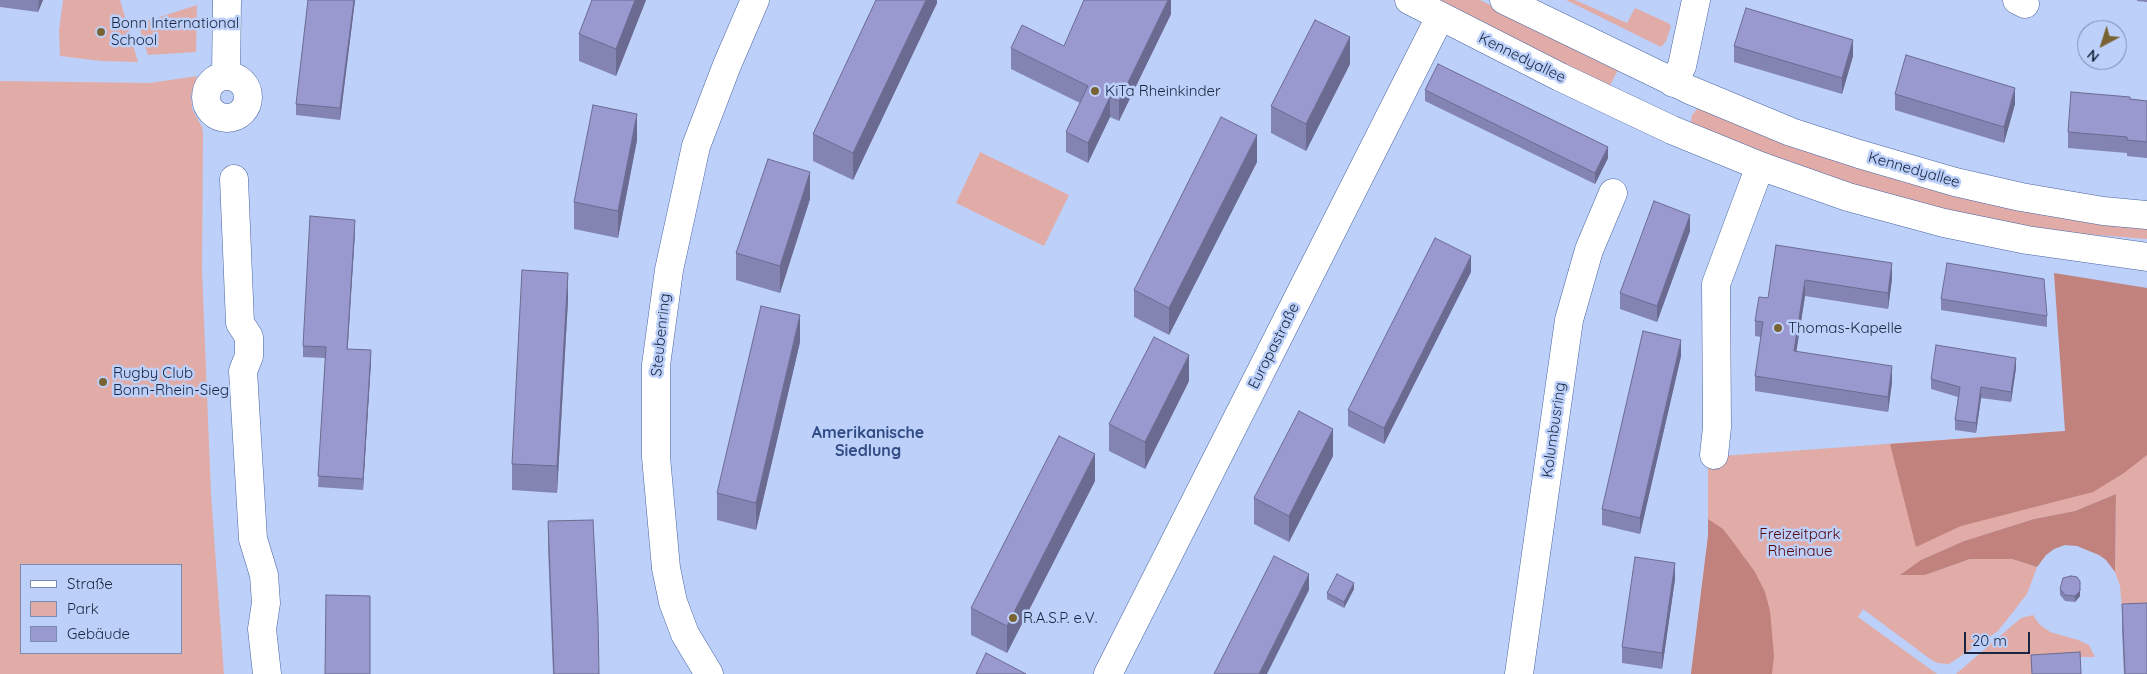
<!DOCTYPE html>
<meta charset="utf-8">
<style>
body{margin:0}
#map{position:relative;width:2147px;height:674px;overflow:hidden;background:#bcd0f9;font-family:Quicksand,sans-serif}
canvas{display:block}
.legend{position:absolute;left:20px;top:564px;width:162px;height:90px;box-sizing:border-box;background:#bcd0f9;border:1px solid #7b8caf;margin:0;padding:6px 9px;list-style:none;font-size:15px;color:#1a2640}
.legend li{display:flex;align-items:center;gap:10px;height:25px}
.legend b{width:25px;border:1px solid #7b8caf}
.north{position:absolute;left:2077px;top:20px;width:50px;height:50px;box-sizing:border-box;background:#bcd0f9;border:1px solid #7b8caf;border-radius:50%;rotate:220deg;font-size:14px;font-weight:700;line-height:20px;text-align:center;color:#1a2640}
.north::after{content:'';display:block;margin:auto;width:18px;height:22px;background:#7a6333;clip-path:polygon(50% 0,100% 100%,50% 72%,0 100%)}
.scale{position:absolute;left:1964px;top:632px;width:66px;height:22px;box-sizing:border-box;border:2px solid #1a2640;border-top:0;padding-left:6px;font-size:15px;line-height:18px;white-space:nowrap;color:#1a2640;-webkit-text-stroke:4px #bcd0f9;paint-order:stroke}
</style>
<div id="map">
<canvas width="2147" height="674"></canvas>
<ul class="legend">
<li><b style="height:6px;background:#fff"></b>Straße</li>
<li><b style="height:14px;background:#e1aca7"></b>Park</li>
<li><b style="height:14px;background:#9999d0"></b>Gebäude</li>
</ul>
<div class="north">N</div>
<div class="scale">20 m</div>
</div>
<script>
const c = document.querySelector('canvas').getContext('2d');
c.lineJoin = 'round';
function paint(path, color) {
  c.fillStyle = color;
  c.fill(path, 'evenodd');
}
function shape(rows) {
  const path = new Path2D();
  for (const r of rows) {
    if (r.length === 3) {
      path.moveTo(r[0] + r[2], r[1]);
      path.arc(r[0], r[1], r[2], 0, 2 * Math.PI);
      continue;
    }
    path.moveTo(r[0], r[1]);
    for (let i = 2; i < r.length; i += 2) path.lineTo(r[i], r[i + 1]);
  }
  return path;
}
function strokePath(path, color, width, dash) {
  c.strokeStyle = color;
  c.lineWidth = width;
  c.lineCap = dash ? 'butt' : 'round';
  c.setLineDash(dash || []);
  c.stroke(path);
}
function label(font, color, halo, rows, align = 'center') {
  c.font = font + ' Quicksand,sans-serif';
  c.lineWidth = 5;
  c.setLineDash([]);
  c.textBaseline = 'middle';
  c.strokeStyle = halo;
  c.fillStyle = color;
  for (const [text, x, y, turn = 0] of rows) {
    c.save();
    c.translate(x, y);
    c.rotate((+turn || 0) * Math.PI / 180);
    c.textAlign = isNaN(turn) ? turn : align;
    if (halo) c.strokeText(text, 0, 0);
    c.fillText(text, 0, 0);
    c.restore();
  }
}
paint(shape([
 [63,0,120,0,138,62,101,61,60,56,59,31],
 [1431,0,1480,0,1619,68,1608,89],
 [1566,0,1575,0,1627,23,1635,8,1668,23,1671,26,1666,41,1661,47],
 [197,5,196,52,148,55,138,24],
 [197,76,191,95,192,109,202,127,203,133,202,270,211,494,224,674,0,674,0,81,150,83],
 [21,565,181,565,181,653,21,653],
 [1703,107,2147,226,2147,239,2010,228,1837,183,1693,128,1691,122,1692,115,1697,109],
 [980,152,1069,195,1044,246,956,203],
 [2147,288,2147,630,2123,621,2120,586,2115,572,2116,494,2075,511,2034,519,1964,541,1921,560,1925,575,1970,559,2012,559,2037,567,2027,594,1998,631,1949,664,1937,663,1930,659,1863,609,1858,617,1937,674,1691,674,1708,536,1708,457,2065,431],
 [2033,615,2039,624,2050,632,2078,640,2089,645,2095,657,2038,657,2038,674,1956,674,2021,618]
]), '#e1aca7');
paint(shape([
 [2054,273,2147,288,2147,455,2124,473,2093,492,1961,526,1916,547,1890,444,2065,431],
 [2116,494,2115,572,2106,560,2099,555,2077,546,2065,545,2054,549,2046,555,2037,567,2012,559,1970,559,1925,575,1900,575,1921,560,1964,541,2034,519,2075,511],
 [1708,519,1723,529,1733,542,1755,572,1765,592,1770,611,1774,655,1772,674,1691,674,1708,536]
]), '#c1817c');
const minor = shape([
 [1409,0,1560,77,1672,130,1760,166,1848,197,1944,223,2027,240,2147,257],
 [1504,0,1690,90,1791,132,1859,154,1955,182,2021,197,2103,211,2147,215],
 [2017,0,2025,4],
 [227,97,21],
 [226,76,227,0],
 [1673,83,1682,66,1696,0],
 [234,179,240,323,249,337,249,356,243,371,253,539,264,575,266,603,262,629,267,674],
 [1714,455,1717,427,1716,284,1760,166],
 [709,674,685,634,673,602,666,568,656,457,656,365,669,270,696,146,727,65,755,0],
 [1108,674,1440,17],
 [1519,674,1569,320,1589,250,1613,193]
]);
strokePath(minor, '#4864a1', 29);
strokePath(minor, '#fff', 28);
paint(shape([
 [0,0,43,0,38,12,0,7],
 [355,0,340,120,296,115,296,104],
 [646,0,616,76,579,61,579,34],
 [937,0,937,3,853,180,813,161,813,134],
 [1171,0,1171,14,1119,121,1110,117,1088,163,1066,152,1066,132,1080,103,1011,69,1011,48,1064,46],
 [2137,0,2147,0,2147,2,2137,1],
 [1734,46,1853,56,1842,94,1734,62],
 [1350,64,1306,151,1271,133,1271,106],
 [1425,90,1608,158,1595,184,1425,101],
 [1895,94,2015,104,2004,143,1895,110],
 [2130,99,2147,101,2147,158,2127,156,2127,153,2068,148,2068,132],
 [637,140,618,238,574,229,574,202],
 [1257,162,1169,335,1134,317,1134,290],
 [810,199,780,293,736,280,736,253],
 [1690,231,1657,322,1620,309,1620,293],
 [355,232,347,349,371,361,363,490,318,487,325,358,303,357,303,346],
 [1776,245,1892,279,1888,309,1805,296,1796,351,1892,382,1888,412,1755,391,1755,376,1761,337,1755,336,1755,321,1768,298],
 [1471,272,1384,444,1348,426,1348,410],
 [1941,299,2047,316,2047,327,1941,310],
 [568,300,557,493,512,490,512,464],
 [800,342,756,530,717,520,717,493],
 [1681,356,1640,534,1602,525,1602,509],
 [2016,368,2011,402,1981,398,1976,433,1955,430,1955,420,1958,397,1931,389,1931,379],
 [1189,381,1145,469,1109,451,1109,424],
 [1333,456,1289,542,1254,524,1254,498],
 [1095,481,1007,653,971,635,971,608],
 [548,521,599,674,553,674,548,548],
 [1675,579,1662,669,1622,663,1622,647],
 [1354,589,1344,608,1327,599,1327,593],
 [2060,589,2080,596,2075,602,2065,601,2060,595],
 [2122,604,2147,674,2124,674,2122,630]
]), '#8484b3');
paint(shape([
 [39,0,43,0,38,12],
 [354,0,355,0,340,120,340,108],
 [635,0,646,0,616,76,616,49],
 [926,0,937,0,937,3,853,180,853,153],
 [1168,0,1171,0,1171,14,1119,121,1119,101],
 [1350,37,1350,64,1306,151,1306,124],
 [1853,40,1853,56,1842,94,1842,78],
 [2015,88,2015,104,2004,143,2004,127],
 [1110,97,1110,117,1088,163,1088,143],
 [637,114,637,140,618,238,618,211],
 [1257,135,1257,162,1169,335,1169,308],
 [1608,147,1608,158,1595,184,1595,173],
 [810,172,810,199,780,293,780,266],
 [1690,215,1690,231,1657,322,1657,306],
 [355,220,355,232,347,360,347,349],
 [1471,256,1471,272,1384,444,1384,428],
 [1892,263,1892,279,1888,309,1888,293],
 [568,273,568,300,557,493,557,466],
 [1805,280,1805,296,1794,367,1794,351],
 [800,315,800,342,756,530,756,503],
 [1681,340,1681,356,1640,534,1640,518],
 [371,350,371,361,363,490,363,479],
 [1189,355,1189,381,1145,469,1145,442],
 [2016,358,2016,368,2011,402,2011,392],
 [1892,366,1892,382,1888,412,1888,397],
 [1981,387,1981,398,1976,433,1976,423],
 [1333,429,1333,456,1289,542,1289,516],
 [1095,454,1095,481,1007,653,1007,626],
 [1675,563,1675,579,1662,669,1662,653],
 [1309,574,1309,590,1267,674,1259,674],
 [1354,583,1354,589,1344,608,1344,602],
 [2080,591,2080,596,2075,602,2075,596]
]), '#6b6b92');
const building = shape([
 [308,0,354,0,340,108,296,104,308,0],
 [592,0,635,0,616,49,579,34,592,0],
 [876,0,926,0,853,153,813,134,876,0],
 [1084,0,1168,0,1119,101,1110,97,1088,143,1066,132,1088,86,1011,48,1022,25,1064,46,1084,0],
 [1746,8,1853,40,1842,78,1734,46,1746,8],
 [1315,20,1350,37,1306,124,1271,106,1315,20],
 [1906,55,2015,88,2004,127,1895,94,1906,55],
 [1438,64,1608,147,1595,173,1425,90,1438,64],
 [2071,92,2130,97,2130,99,2147,101,2147,142,2127,140,2127,137,2068,132,2071,92],
 [593,105,637,114,618,211,574,202,593,105],
 [1221,117,1257,135,1169,308,1134,290,1221,117],
 [768,159,810,172,780,266,736,253,768,159],
 [1654,201,1690,215,1657,306,1620,293,1654,201],
 [310,216,355,220,347,349,371,350,363,479,318,476,326,347,303,346,310,216],
 [1435,238,1471,256,1384,428,1348,410,1435,238],
 [1776,245,1892,263,1888,293,1805,280,1794,351,1892,366,1888,397,1755,376,1763,322,1755,321,1759,297,1768,298,1776,245],
 [1947,263,2044,279,2047,316,1941,299,1947,263],
 [522,270,568,273,557,466,512,464,522,270],
 [761,306,800,315,756,503,717,493,761,306],
 [1643,331,1681,340,1640,518,1602,509,1643,331],
 [1154,337,1189,355,1145,442,1109,424,1154,337],
 [1936,345,2016,358,2011,392,1981,387,1976,423,1955,420,1960,387,1931,379,1936,345],
 [1299,411,1333,429,1289,516,1254,498,1299,411],
 [1059,436,1095,454,1007,626,971,608,1059,436],
 [593,520,598,619,599,674,554,674,548,521,593,520],
 [1274,556,1309,574,1259,674,1214,674,1274,556],
 [1635,557,1675,563,1662,653,1622,647,1635,557],
 [1337,574,1354,583,1344,602,1327,593,1337,574],
 [2071,576,2077,577,2080,581,2080,591,2075,596,2065,595,2060,589,2063,578,2071,576],
 [326,595,370,596,370,674,325,674,326,595],
 [2147,603,2147,674,2125,674,2122,604,2147,603],
 [2080,652,2081,674,2032,674,2031,655,2080,652],
 [986,653,1026,674,976,674,986,653]
]);
paint(building, '#9999d0');
strokePath(building, '#6b6b92', 1);
for (const [x, y, r, color] of [
 [101,32,5,"#7a6333"],
 [1095,91,5,"#7a6333"],
 [1778,328,5,"#7a6333"],
 [103,382,5,"#7a6333"],
 [1013,618,5,"#7a6333"]
]) {
  const dot = new Path2D();
  dot.arc(x, y, r, 0, 2 * Math.PI);
  c.fillStyle = color;
  c.fill(dot);
  strokePath(dot, '#bcd0f9', 2);
}
label('15px', '#1a2640', '#bcd0f9', [
 ["Bonn International",111,23],
 ["School",111,40],
 ["KiTa Rheinkinder",1105,91],
 ["Thomas-Kapelle",1788,328],
 ["Rugby Club",113,373],
 ["Bonn-Rhein-Sieg",113,390],
 ["R.A.S.P. e.V.",1023,618]
], 'left');
label('15px', '#1a2640', '#bcd0f9', [
 ["Kennedyallee",1522,58,26],
 ["Kennedyallee",1914,170,16],
 ["Steubenring",661,335,-84],
 ["Europastraße",1274,346,-63],
 ["Kolumbusring",1554,430,-82]
]);
label('15px', '#55050c', '#bcd0f9', [
 ["Freizeitpark",1800,534],
 ["Rheinaue",1800,551]
]);
label('bold 16px', '#314b85', '#bcd0f9', [
 ["Amerikanische",868,433],
 ["Siedlung",868,451]
]);
</script>
